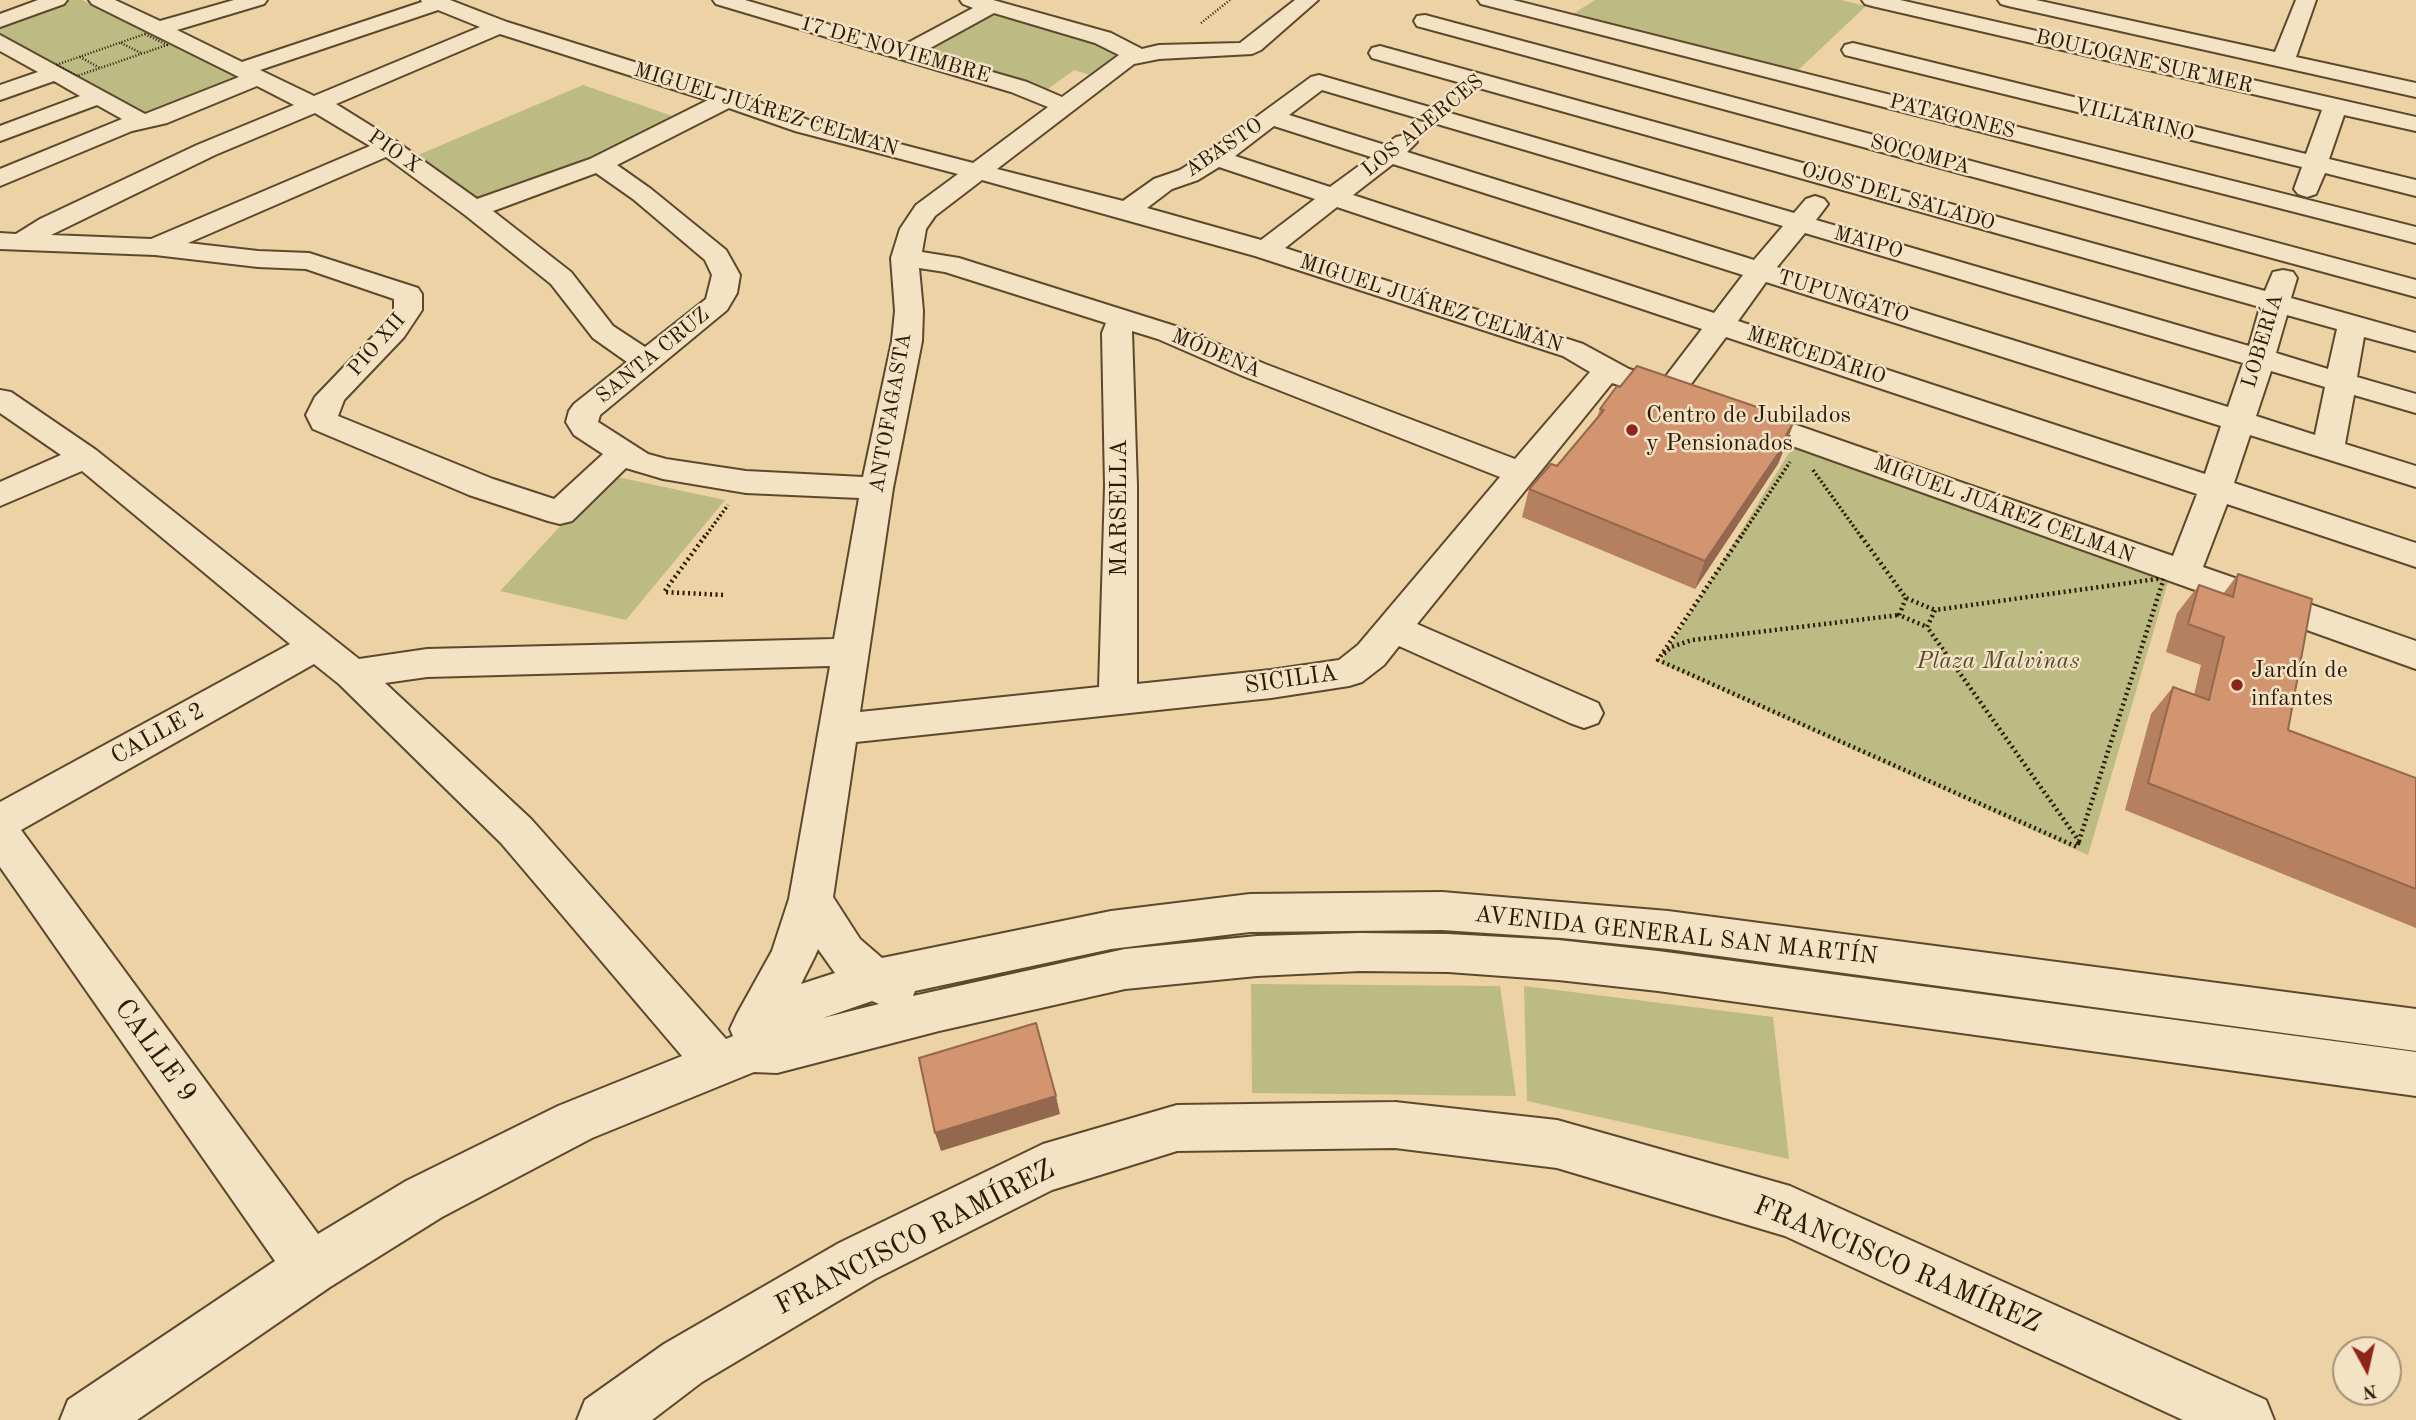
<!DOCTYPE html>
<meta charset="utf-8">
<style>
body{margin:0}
#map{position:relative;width:2416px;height:1420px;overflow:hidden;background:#ecd2a4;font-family:"Old Standard TT",serif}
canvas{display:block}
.north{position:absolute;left:2332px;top:1336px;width:70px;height:70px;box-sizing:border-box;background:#f3e2c4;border:2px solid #a39277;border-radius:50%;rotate:172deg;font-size:19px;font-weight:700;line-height:28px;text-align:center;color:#2c1b04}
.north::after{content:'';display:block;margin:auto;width:24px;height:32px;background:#8f2418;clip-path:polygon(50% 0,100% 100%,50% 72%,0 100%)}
</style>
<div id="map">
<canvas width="2416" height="1420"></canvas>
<div class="north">N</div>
</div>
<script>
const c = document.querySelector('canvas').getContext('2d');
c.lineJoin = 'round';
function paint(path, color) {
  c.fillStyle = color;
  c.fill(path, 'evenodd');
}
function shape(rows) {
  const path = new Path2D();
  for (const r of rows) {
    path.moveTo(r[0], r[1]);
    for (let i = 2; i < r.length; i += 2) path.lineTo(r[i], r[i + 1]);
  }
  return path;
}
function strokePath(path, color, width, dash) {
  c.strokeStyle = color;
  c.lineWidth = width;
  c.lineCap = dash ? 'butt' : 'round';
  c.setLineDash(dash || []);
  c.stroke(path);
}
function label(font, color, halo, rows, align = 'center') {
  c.font = font + ' "Old Standard TT",serif';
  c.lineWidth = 5;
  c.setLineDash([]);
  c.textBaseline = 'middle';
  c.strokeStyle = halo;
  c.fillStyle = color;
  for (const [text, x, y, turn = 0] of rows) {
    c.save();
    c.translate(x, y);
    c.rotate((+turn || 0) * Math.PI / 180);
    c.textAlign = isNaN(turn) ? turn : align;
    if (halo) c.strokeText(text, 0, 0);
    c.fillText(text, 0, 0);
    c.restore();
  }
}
paint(shape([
 [70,0,82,0,249,81,147,120,0,39,0,25],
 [1595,0,1841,0,1866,6,1793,75,1568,17],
 [990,14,1100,44,1123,53,1094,76,1074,70,1048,89,921,52],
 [583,85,678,118,587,163,479,201,418,155],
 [1795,443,2170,575,2088,855,1660,663],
 [608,475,725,500,626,620,500,591],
 [1251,984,1500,986,1516,1096,1252,1093],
 [1524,986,1773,1017,1789,1159,1527,1101]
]), '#bcbb83');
const minor = shape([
 [38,0,67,0,64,4,0,27,0,14,38,0],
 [89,0,115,0,160,21,234,0,267,0,264,4,177,30,242,62,422,2,421,0,450,0,507,22,736,94,811,121,973,163,1048,107,1011,92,716,4,713,0,745,0,902,46,973,8,963,4,960,0,993,0,1111,33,1142,49,1159,45,1240,43,1295,0,1318,0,1261,50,1252,54,1159,59,1134,64,997,169,1123,201,1154,179,1180,170,1207,153,1311,77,1319,75,1794,213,1806,199,1815,196,1824,199,1828,204,1816,220,2249,346,2260,307,1372,58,1369,53,1372,48,1380,46,2265,291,2273,272,2283,270,2293,272,2297,278,2291,298,2416,333,2416,351,2364,337,2357,377,2416,394,2416,413,2354,395,2345,444,2416,466,2416,487,2250,435,2234,483,2416,543,2416,567,2227,504,2203,567,2416,641,2416,669,1731,424,1726,417,1731,410,1742,407,1753,410,2173,556,2197,494,1726,337,1688,388,1693,395,1689,402,1678,404,1612,383,1417,624,1598,703,1603,713,1598,723,1584,728,1570,723,1399,646,1384,665,1362,682,1349,686,1271,698,856,742,833,897,860,939,882,958,1111,911,1250,894,1442,892,1668,911,2416,1009,2416,1051,1668,949,1562,938,1442,930,1250,932,1111,949,915,991,913,996,1125,949,1257,936,1360,933,1448,934,1558,940,1658,951,2416,1052,2416,1096,1658,991,1558,980,1448,972,1360,971,1257,976,1125,989,939,1031,777,1073,754,1072,592,1138,442,1217,330,1287,137,1420,60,1420,68,1400,275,1261,0,867,0,802,290,644,82,471,0,506,0,482,61,455,0,413,0,390,11,392,96,450,359,659,427,649,834,639,859,498,746,493,663,479,626,468,572,521,560,524,548,521,469,495,313,429,306,415,315,397,384,325,394,310,394,299,306,269,258,267,155,255,0,249,0,233,16,234,40,219,197,145,294,105,257,86,167,123,132,131,0,186,0,169,122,119,97,105,0,141,0,126,80,96,54,81,0,100,0,85,38,72,0,51,0,35,145,114,239,77,92,4,89,0],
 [438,10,480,27,314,96,260,70,438,10],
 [994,13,1095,43,1119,55,1062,97,1027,82,923,52,994,13],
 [500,34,707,100,708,100,590,159,477,199,397,142,336,104,500,34],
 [1322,90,1783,226,1754,260,1407,152,1417,142,1414,137,1405,135,1396,137,1385,145,1289,115,1322,90],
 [729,108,795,131,958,174,916,205,900,229,891,258,895,311,892,341,863,477,746,471,666,459,648,454,598,422,600,415,727,310,737,293,740,275,726,250,651,189,617,165,729,108],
 [315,113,370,146,151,239,51,235,215,155,315,113],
 [1274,126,1371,157,1330,187,1235,156,1274,126],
 [386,157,465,215,551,284,593,338,627,362,574,404,569,411,566,422,574,435,603,454,554,499,493,479,338,416,344,400,404,337,422,310,422,294,418,288,309,253,258,251,188,243,386,157],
 [1393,164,1743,275,1714,313,1353,195,1393,164],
 [1219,167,1315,199,1261,240,1147,208,1172,189,1198,180,1219,167],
 [596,173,633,199,705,260,712,275,706,299,645,347,613,326,571,272,493,211,596,173],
 [982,180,1255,256,1563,356,1590,372,1515,459,1265,364,1178,327,959,258,922,252,926,229,935,216,982,180],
 [1337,207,1702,329,1663,380,1629,369,1583,344,1285,248,1337,207],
 [1805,233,2243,363,2228,407,1777,267,1805,233],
 [919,268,945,272,1106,323,1102,333,1105,486,1099,687,860,712,893,488,922,341,923,311,919,268],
 [1766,282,2221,426,2205,474,1738,321,1766,282],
 [2287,315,2337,329,2328,369,2276,353,2287,315],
 [1132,331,1158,339,1243,376,1500,477,1358,645,1339,660,1271,670,1137,684,1137,486,1132,331],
 [2271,371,2325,387,2315,435,2256,416,2271,371],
 [314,664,339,684,501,843,682,1056,558,1106,406,1181,318,1234,21,830,314,664],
 [830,666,789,899,772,951,737,1014,730,1029,733,1036,726,1039,531,819,385,683,427,677,830,666],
 [818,949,835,973,801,984,815,956,818,949],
 [872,1001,879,1004,823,1018,872,1001],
 [1478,0,1513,0,2416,227,2416,243,1481,4,1478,0],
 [1862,0,1900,0,2416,117,2416,131,2344,115,2329,159,2416,180,2416,196,2325,173,2316,194,2307,197,2298,194,2294,189,2302,167,1845,55,1842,50,1845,45,1853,43,2306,154,2322,110,1872,6,1865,4,1862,0],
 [1998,0,2036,0,2275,52,2296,0,2316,0,2296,57,2416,83,2416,97,2008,6,2001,4,1998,0],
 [1425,15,2416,280,2416,297,1417,26,1414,21,1417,16,1425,15],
 [1395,1102,1557,1120,1790,1186,2266,1400,2274,1420,2183,1420,1785,1236,1557,1168,1395,1148,1177,1151,1052,1190,875,1279,702,1382,652,1420,577,1420,585,1400,664,1344,839,1243,1043,1144,1177,1105,1395,1102]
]);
strokePath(minor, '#5c492c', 4);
strokePath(shape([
 [1201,23,1230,0],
 [145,34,167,45,77,76,56,65,145,34],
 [121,43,141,53],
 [80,57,100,68]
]), '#2c1b04', 2.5, [1, 2]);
strokePath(shape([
 [1813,470,1862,538],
 [704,538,728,505],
 [1740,538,1790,462]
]), '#2c1b04', 3.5, [2, 2.5]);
strokePath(shape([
 [705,536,664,592,724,595],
 [1741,536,1658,660,2077,847,2079,841],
 [1861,536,1906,598,1935,610],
 [2164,578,2079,841,1927,627,1935,610,2164,578],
 [1906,598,1899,615,1927,627],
 [1664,654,1671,647,1692,640,1899,615]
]), '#2c1b04', 4.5, [2, 3.5]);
paint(minor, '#f3e2c4');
paint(shape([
 [1600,409,1790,436,1778,464,1695,589,1522,517,1529,489,1557,466,1597,418],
 [2238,574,2288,730,2416,778,2416,928,2125,810,2151,714,2173,687,2194,695,2201,665,2166,652,2177,613,2199,585,2223,594]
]), '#b58060');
paint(shape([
 [1795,420,1778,464,1695,589,1705,561],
 [1056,1096,1060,1114,941,1151,935,1133]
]), '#93684e');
const building = shape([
 [1637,366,1795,420,1786,435,1790,436,1705,561,1529,489,1551,464,1557,466,1604,410,1600,409,1617,386,1620,387,1637,366],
 [2238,574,2312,599,2288,730,2416,778,2416,889,2148,783,2173,687,2209,700,2224,637,2188,624,2199,585,2233,597,2238,574],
 [1036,1023,1056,1096,935,1133,919,1058,1036,1023]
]);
paint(building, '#d29570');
strokePath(building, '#93684e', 2);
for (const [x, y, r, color] of [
 [1632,430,7,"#8f2418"],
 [2237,685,7,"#8f2418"]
]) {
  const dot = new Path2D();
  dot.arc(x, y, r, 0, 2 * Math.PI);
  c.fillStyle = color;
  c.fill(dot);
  strokePath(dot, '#f3e2c4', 2.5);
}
label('21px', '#2c1b04', '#f3e2c4', [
 ["17 DE NOVIEMBRE",895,50,16],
 ["BOULOGNE SUR MER",2144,62,13],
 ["MIGUEL JUÁREZ CELMAN",766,110,17],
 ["PATAGONES",1952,117,14],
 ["VILLARINO",2134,120,14],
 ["LOS ALERCES",1423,126,-39],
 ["ABASTO",1224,148,-34],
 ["PIO X",394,152,35],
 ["SOCOMPA",1920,155,15],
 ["OJOS DEL SALADO",1898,197,16],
 ["MAIPO",1868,243,16],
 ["TUPUNGATO",1843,297,17],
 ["MIGUEL JUÁREZ CELMAN",1431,304,18],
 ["LOBERÍA",2263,341,-73],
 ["PIO XII",377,345,-49],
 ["MÓDENA",1216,354,23],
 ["SANTA CRUZ",653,356,-39],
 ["MERCEDARIO",1816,356,18],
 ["ANTOFAGASTA",891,413,-80],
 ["MIGUEL JUÁREZ CELMAN",2004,510,20]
]);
label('24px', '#2c1b04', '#f3e2c4', [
 ["Centro de Jubilados",1646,416],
 ["y Pensionados",1646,444],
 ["Jardín de",2251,671],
 ["infantes",2251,699]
], 'left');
label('24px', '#2c1b04', '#f3e2c4', [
 ["MARSELLA",1120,508,-90],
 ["SICILIA",1291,680,-8],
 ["CALLE 2",158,734,-29],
 ["AVENIDA GENERAL SAN MARTÍN",1676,936,6]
]);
label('italic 24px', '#574b2a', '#f3e2c4', [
 ["Plaza Malvinas",1998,662]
]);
label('28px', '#2c1b04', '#f3e2c4', [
 ["CALLE 9",155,1051,54],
 ["FRANCISCO RAMÍREZ",915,1238,-27],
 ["FRANCISCO RAMÍREZ",1897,1265,23]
]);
</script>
